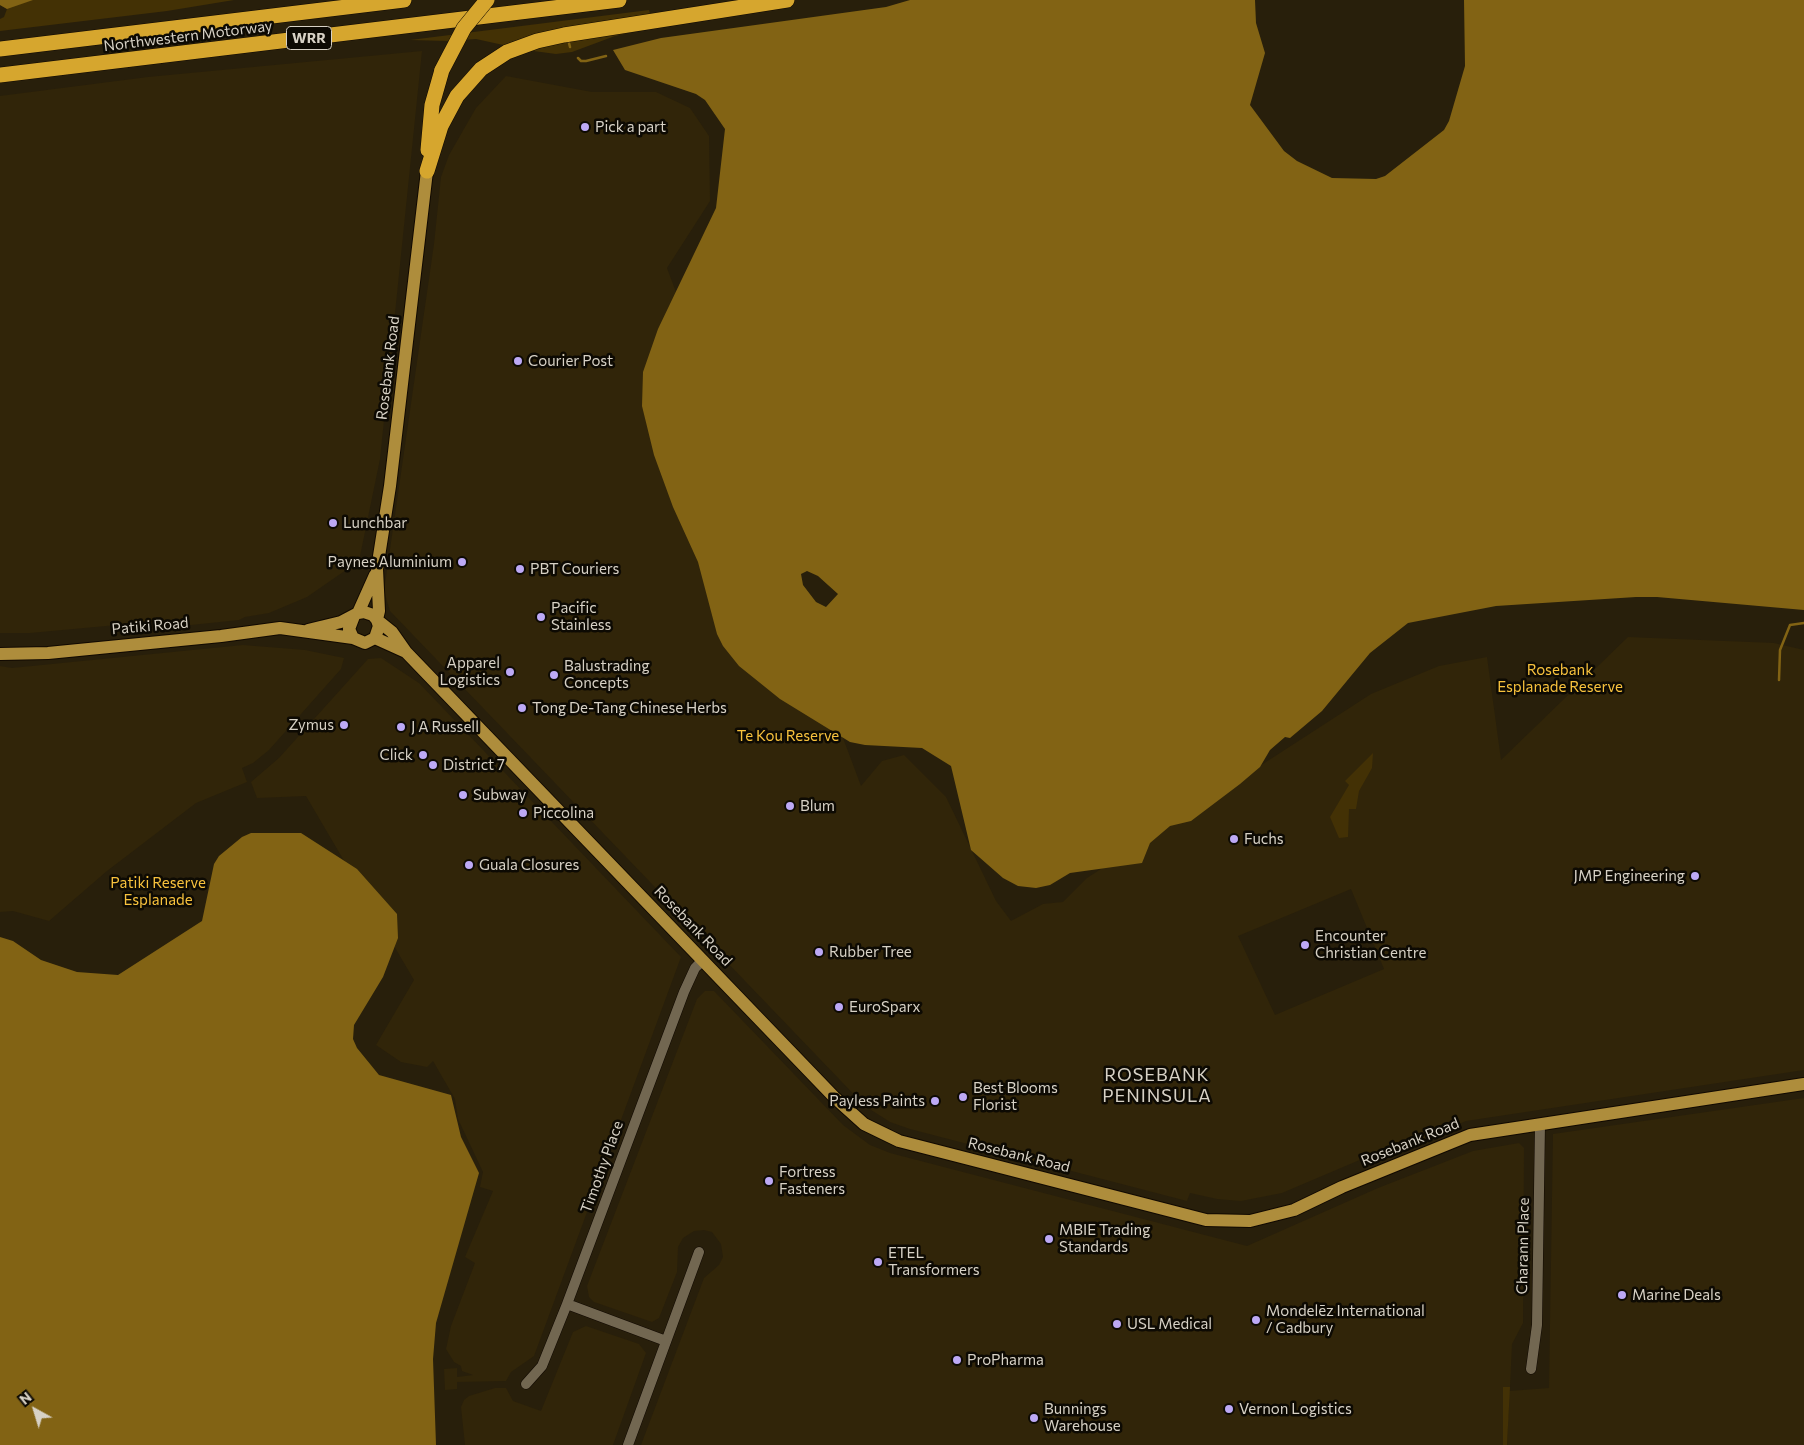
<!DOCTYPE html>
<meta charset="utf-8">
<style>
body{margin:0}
#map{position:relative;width:1804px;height:1445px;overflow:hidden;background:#281f0b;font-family:Commissioner,sans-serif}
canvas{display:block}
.north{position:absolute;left:10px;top:1385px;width:50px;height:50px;-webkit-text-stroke:4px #0d0a03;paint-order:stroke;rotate:321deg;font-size:14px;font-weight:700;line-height:20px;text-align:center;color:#d7d1c5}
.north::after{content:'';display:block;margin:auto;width:18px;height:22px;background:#d7d1c5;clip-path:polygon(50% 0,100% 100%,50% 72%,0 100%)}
</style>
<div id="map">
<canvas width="1804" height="1445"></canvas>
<div class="north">N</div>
</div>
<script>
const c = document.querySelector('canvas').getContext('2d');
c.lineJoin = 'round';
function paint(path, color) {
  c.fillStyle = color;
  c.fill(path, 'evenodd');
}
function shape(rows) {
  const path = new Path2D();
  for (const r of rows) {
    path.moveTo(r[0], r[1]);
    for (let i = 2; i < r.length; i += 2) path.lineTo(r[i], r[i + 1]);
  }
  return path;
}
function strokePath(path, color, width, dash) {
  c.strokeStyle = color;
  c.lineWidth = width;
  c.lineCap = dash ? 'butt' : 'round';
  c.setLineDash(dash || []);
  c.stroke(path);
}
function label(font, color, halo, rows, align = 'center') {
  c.font = font + ' Commissioner,sans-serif';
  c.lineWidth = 5;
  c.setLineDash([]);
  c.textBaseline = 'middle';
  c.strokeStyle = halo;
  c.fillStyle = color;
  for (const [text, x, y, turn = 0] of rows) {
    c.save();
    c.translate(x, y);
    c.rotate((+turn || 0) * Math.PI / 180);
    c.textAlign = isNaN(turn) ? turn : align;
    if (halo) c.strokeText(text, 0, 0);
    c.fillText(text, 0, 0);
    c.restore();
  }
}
paint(shape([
 [422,51,380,459,359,561,307,597,269,613,245,617,239,620,172,627,171,620,30,633,0,633,0,96,148,77],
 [506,76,592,92,656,92,690,108,709,136,710,201,667,268,861,786,882,761,904,755,946,797,996,901,1011,921,1043,904,1063,902,1087,878,1371,694,1439,666,1487,657,1501,760,1628,637,1774,643,1804,650,1804,1070,1466,1121,1422,1140,1409,1139,1282,1193,1241,1201,1217,1199,1190,1193,1187,1201,910,1129,890,1122,865,1106,390,611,384,591,434,244,441,177,449,155,476,108],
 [1351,889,1384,969,1275,1015,1238,936],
 [243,645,305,650,344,658,341,669,269,750,253,763,242,768,247,782,196,803,107,871,49,921,13,911,0,912,0,666,12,668],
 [381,658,419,683,681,957,534,1356,511,1372,506,1381,457,1382,457,1389,445,1390,444,1369,457,1368,457,1377,473,1375,462,1371,461,1366,454,1362,446,1349,451,1326,475,1263,465,1257,493,1191,480,1187,483,1172,458,1119,455,1099,433,1061,427,1067,401,1062,376,1045,414,980,306,796,257,798,251,782,279,758,368,659],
 [705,991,714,991,843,1125,870,1145,890,1153,1247,1246,1378,1188,1473,1151,1519,1143,1524,1148,1523,1323,1512,1344,1510,1387,1503,1387,1503,1445,641,1445,704,1278,719,1265,723,1257,721,1244,712,1232,704,1230,694,1231,683,1238,678,1247,677,1272,659,1318,652,1322,594,1302,589,1297,587,1286,697,999],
 [1804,1098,1804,1445,1507,1445,1509,1391,1549,1388,1553,1134],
 [586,1326,639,1344,646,1353,613,1445,465,1445,461,1407,464,1400,469,1396,495,1388,506,1388,513,1401,541,1411,573,1332]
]), '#312509');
paint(shape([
 [0,0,234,0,167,11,0,31,0,19,4,17,7,9,0,5],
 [649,10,654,27,615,36,572,52,556,54,526,50,476,39,448,41,410,40],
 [1373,753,1372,768,1359,791,1356,809,1349,809,1348,837,1339,838,1330,817,1349,785,1345,781],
 [1503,1387,1510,1387,1507,1445,1503,1445]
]), '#433105');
paint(shape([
 [0,0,33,0,7,9,0,5],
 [910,0,1255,0,1256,23,1265,53,1250,105,1284,151,1297,161,1332,178,1376,179,1385,176,1444,130,1449,121,1465,66,1464,0,1804,0,1804,610,1657,597,1636,597,1496,606,1408,623,1370,653,1322,711,1290,738,1285,737,1270,750,1260,767,1240,784,1191,821,1170,826,1150,843,1142,863,1070,873,1050,885,1036,888,1018,886,1003,878,971,850,951,766,922,748,865,745,850,742,780,699,739,666,723,646,717,634,698,562,673,507,654,455,642,406,643,372,658,329,716,208,725,129,705,100,696,94,625,70,613,50,661,38,886,7],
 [807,571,818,576,838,594,826,607,816,602,803,585,801,574],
 [251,833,301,833,357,869,397,914,398,938,383,977,354,1025,353,1039,357,1048,379,1075,451,1095,461,1137,479,1173,436,1323,433,1359,436,1445,0,1445,0,937,13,941,41,960,77,972,118,975,202,921,214,864,219,856,242,837]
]), '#826314');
strokePath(shape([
 [568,39,570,47],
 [578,58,581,61,586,61,606,56],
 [1779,680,1780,650,1790,625,1804,623]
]), '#826314', 2.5);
const minor = shape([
 [567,1304,666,1341],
 [1531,1369,1537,1325,1540,1124],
 [526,1384,542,1366,567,1304,684,992,695,968,703,960],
 [628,1445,699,1252]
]);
const major = shape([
 [358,613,375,575],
 [377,619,379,611,377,569,390,486,427,171],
 [377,620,392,632,406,652,834,1097,864,1124,899,1141,1206,1220,1250,1221,1294,1210,1342,1187,1470,1135,1804,1084],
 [308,630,341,622,358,613,364,612,373,615,377,620,379,626,375,638,365,643,353,638,349,629,354,616],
 [375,638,406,652],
 [0,654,48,653,221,636,280,628,353,638]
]);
const highway = shape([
 [0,49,404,0],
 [0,75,619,0],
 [428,150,432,105,442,70],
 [427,171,441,126,457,96,481,69,507,52,537,41,564,35,787,0]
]);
strokePath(minor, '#110900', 11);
strokePath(major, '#110900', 14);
strokePath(highway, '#110900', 16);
strokePath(minor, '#726751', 10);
strokePath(major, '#ae8d3c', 12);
strokePath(highway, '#d6a62e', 15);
const highwayBridge = shape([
 [442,70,464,28,487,0]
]);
strokePath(highwayBridge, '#110900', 16, []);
strokePath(highwayBridge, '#d6a62e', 15);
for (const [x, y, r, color] of [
 [585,127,5,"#bda9f5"],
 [518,361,5,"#bda9f5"],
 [333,523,5,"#bda9f5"],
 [462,562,5,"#bda9f5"],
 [520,569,5,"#bda9f5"],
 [541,617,5,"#bda9f5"],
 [510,672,5,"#bda9f5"],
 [554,675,5,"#bda9f5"],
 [522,708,5,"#bda9f5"],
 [344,725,5,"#bda9f5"],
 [401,727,5,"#bda9f5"],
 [423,755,5,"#bda9f5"],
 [433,765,5,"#bda9f5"],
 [463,795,5,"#bda9f5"],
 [790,806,5,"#bda9f5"],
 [523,813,5,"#bda9f5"],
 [1234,839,5,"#bda9f5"],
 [469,865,5,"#bda9f5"],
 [1695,876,5,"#bda9f5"],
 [1305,945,5,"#bda9f5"],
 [819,952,5,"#bda9f5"],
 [839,1007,5,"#bda9f5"],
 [963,1097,5,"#bda9f5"],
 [935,1101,5,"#bda9f5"],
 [769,1181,5,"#bda9f5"],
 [1049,1239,5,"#bda9f5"],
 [878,1262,5,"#bda9f5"],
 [1622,1295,5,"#bda9f5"],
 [1256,1320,5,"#bda9f5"],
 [1117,1324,5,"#bda9f5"],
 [957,1360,5,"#bda9f5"],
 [1229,1409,5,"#bda9f5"],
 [1034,1418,5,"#bda9f5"]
]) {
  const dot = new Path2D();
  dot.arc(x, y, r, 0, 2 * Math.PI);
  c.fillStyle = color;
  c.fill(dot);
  strokePath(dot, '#0d0a03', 2);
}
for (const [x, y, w] of [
 [309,38,45]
]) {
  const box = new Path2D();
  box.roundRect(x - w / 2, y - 11.5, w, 23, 4);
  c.fillStyle = '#0d0a03';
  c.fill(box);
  strokePath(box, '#d7d1c5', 1);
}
label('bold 14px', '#d7d1c5', null, [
 ["WRR",309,38]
]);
label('15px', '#d7d1c5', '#0d0a03', [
 ["Northwestern Motorway",188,36,-7],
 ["Rosebank Road",388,368,-83],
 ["Patiki Road",150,626,-5],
 ["Rosebank Road",693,926,46],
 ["Rosebank Road",1410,1142,-22],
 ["Rosebank Road",1019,1155,14],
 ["Timothy Place",602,1167,-70],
 ["Charann Place",1523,1246,-89]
]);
label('15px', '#d7d1c5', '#0d0a03', [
 ["Pick a part",595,127],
 ["Courier Post",528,361],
 ["Lunchbar",343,523],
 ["Paynes Aluminium",452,562,"right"],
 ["PBT Couriers",530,569],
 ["Pacific",551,608],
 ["Stainless",551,625],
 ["Apparel",500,663,"right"],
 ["Logistics",500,680,"right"],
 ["Balustrading",564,666],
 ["Concepts",564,683],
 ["Tong De-Tang Chinese Herbs",532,708],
 ["Zymus",334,725,"right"],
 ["J A Russell",411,727],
 ["Click",413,755,"right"],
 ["District 7",443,765],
 ["Subway",473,795],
 ["Blum",800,806],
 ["Piccolina",533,813],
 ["Fuchs",1244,839],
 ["Guala Closures",479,865],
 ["JMP Engineering",1685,876,"right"],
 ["Encounter",1315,936],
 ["Christian Centre",1315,953],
 ["Rubber Tree",829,952],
 ["EuroSparx",849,1007],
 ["Best Blooms",973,1088],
 ["Florist",973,1105],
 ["Payless Paints",925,1101,"right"],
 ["Fortress",779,1172],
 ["Fasteners",779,1189],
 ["MBIE Trading",1059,1230],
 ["Standards",1059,1247],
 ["ETEL",888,1253],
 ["Transformers",888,1270],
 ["Marine Deals",1632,1295],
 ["Mondelēz International",1266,1311],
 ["/ Cadbury",1266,1328],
 ["USL Medical",1127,1324],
 ["ProPharma",967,1360],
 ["Bunnings",1044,1409],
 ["Warehouse",1044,1426],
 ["Vernon Logistics",1239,1409]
], 'left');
label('15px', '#f8c23d', '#0d0a03', [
 ["Rosebank",1560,670],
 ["Esplanade Reserve",1560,687],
 ["Te Kou Reserve",788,736],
 ["Patiki Reserve",158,883],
 ["Esplanade",158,900]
]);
c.letterSpacing = '1px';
label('18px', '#d7d1c5', '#0d0a03', [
 ["ROSEBANK",1157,1075],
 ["PENINSULA",1157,1096]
]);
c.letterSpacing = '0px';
</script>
